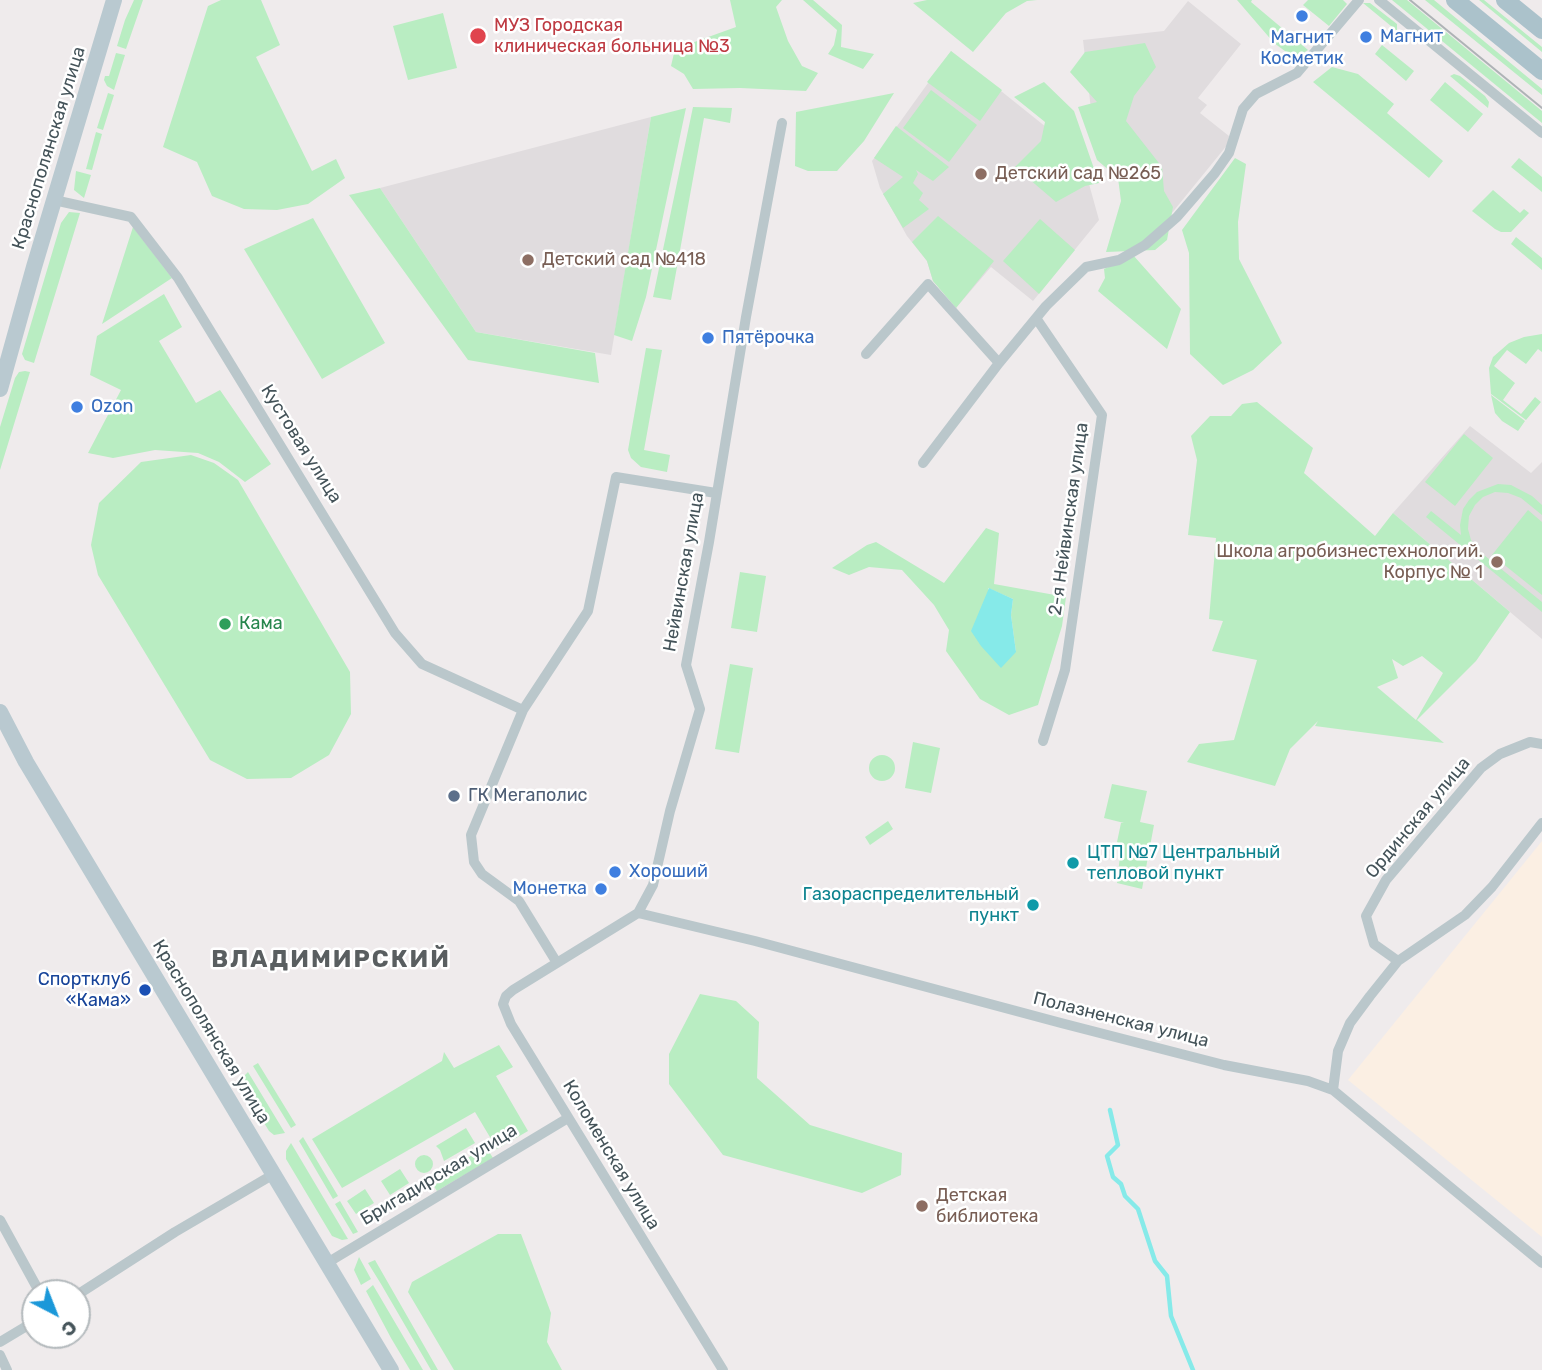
<!DOCTYPE html>
<meta charset="utf-8">
<style>
body{margin:0}
#map{position:relative;width:1542px;height:1370px;overflow:hidden;background:#efebec;font-family:Rubik,sans-serif}
canvas{display:block}
.north{position:absolute;left:21px;top:1279px;width:70px;height:70px;box-sizing:border-box;background:#fff;border:2px solid #b4babd;border-radius:50%;rotate:138deg;font-size:19px;font-weight:700;line-height:28px;text-align:center;color:#445359}
.north::after{content:'';display:block;margin:auto;width:24px;height:32px;background:#1b98d9;clip-path:polygon(50% 0,100% 100%,50% 72%,0 100%)}
</style>
<div id="map">
<canvas width="1542" height="1370"></canvas>
<div class="north">С</div>
</div>
<script>
const c = document.querySelector('canvas').getContext('2d');
c.lineJoin = 'round';
function paint(path, color) {
  c.fillStyle = color;
  c.fill(path, 'evenodd');
}
function shape(rows) {
  const path = new Path2D();
  for (const r of rows) {
    if (r.length === 3) {
      path.moveTo(r[0] + r[2], r[1]);
      path.arc(r[0], r[1], r[2], 0, 2 * Math.PI);
      continue;
    }
    path.moveTo(r[0], r[1]);
    for (let i = 2; i < r.length; i += 2) path.lineTo(r[i], r[i + 1]);
  }
  return path;
}
function strokePath(path, color, width, dash) {
  c.strokeStyle = color;
  c.lineWidth = width;
  c.lineCap = dash ? 'butt' : 'round';
  c.setLineDash(dash || []);
  c.stroke(path);
}
function label(font, color, halo, rows, align = 'center') {
  c.font = font + ' Rubik,sans-serif';
  c.lineWidth = 5;
  c.setLineDash([]);
  c.textBaseline = 'middle';
  c.strokeStyle = halo;
  c.fillStyle = color;
  for (const [text, x, y, turn = 0] of rows) {
    c.save();
    c.translate(x, y);
    c.rotate((+turn || 0) * Math.PI / 180);
    c.textAlign = isNaN(turn) ? turn : align;
    if (halo) c.strokeText(text, 0, 0);
    c.fillText(text, 0, 0);
    c.restore();
  }
}
paint(shape([
 [1542,841,1542,1237,1348,1080]
]), '#fbefe3');
paint(shape([
 [1188,1,1241,44,1198,98,1207,105,1200,113,1229,136,1228,144,1167,219,1096,153,1083,40,1164,31],
 [951,51,1081,155,1099,220,1033,301,991,267,956,308,933,281,927,261,907,236,880,188,872,161],
 [651,117,611,355,476,332,380,188],
 [1470,426,1531,473,1542,462,1542,639,1393,513]
]), '#e0dcde');
paint(shape([
 [134,0,143,0,126,49,117,46,125,20],
 [221,0,261,0,280,45,256,57,312,171,336,159,345,178,308,204,277,210,244,209,212,196,197,162,163,147,208,6],
 [730,0,782,0,776,7,788,41,802,66,818,73,806,91,740,88,693,89,684,74,671,66,675,49,736,27],
 [803,0,813,0,842,25,841,47,874,54,863,69,828,54,834,45,837,30],
 [927,0,1037,0,1027,1,1006,13,973,52,913,3],
 [1237,0,1252,0,1251,2,1308,50,1300,55,1289,54,1274,43],
 [1308,0,1343,0,1347,4,1329,26,1303,5],
 [1392,0,1407,0,1542,111,1542,123],
 [1425,0,1434,0,1542,89,1542,95],
 [1479,0,1484,0,1542,47,1542,52],
 [1370,3,1397,24,1397,31,1363,3],
 [443,13,457,68,408,80,393,26],
 [1145,43,1156,67,1134,96,1126,121,1162,167,1164,191,1173,207,1167,240,1155,250,1106,252,1121,201,1118,178,1097,160,1078,107,1097,102,1070,72,1085,52],
 [1382,45,1414,71,1406,81,1375,54],
 [951,51,1002,90,980,121,927,82],
 [116,53,125,55,114,90,107,86,104,80,105,76,109,76],
 [1332,67,1358,74,1394,104,1387,113,1443,161,1429,178,1313,82],
 [1454,74,1460,76,1485,96,1489,102,1488,108,1450,76],
 [1044,82,1074,111,1099,183,1085,186,1056,202,1015,167,1041,141,1045,122,1014,97],
 [1445,82,1483,114,1468,132,1430,100],
 [931,90,977,125,949,162,903,128],
 [108,93,114,95,103,130,97,128],
 [894,93,864,141,837,171,808,171,795,166,796,112],
 [693,107,732,108,730,123,704,118,671,300,653,297],
 [686,108,646,297,632,341,614,335,651,117],
 [896,126,949,167,933,181,916,170,918,174,913,183,923,193,919,200,929,209,903,228,883,194,903,177,874,158],
 [96,132,102,134,92,170,86,169],
 [1235,158,1246,164,1238,222,1239,259,1282,343,1253,370,1223,385,1190,354,1189,253,1182,230],
 [1519,158,1542,177,1542,192,1511,167],
 [76,171,91,175,84,198,74,190],
 [380,188,476,332,595,353,599,383,468,360,349,195],
 [1493,190,1520,213,1524,209,1529,213,1511,232,1501,232,1495,229,1472,211],
 [69,212,80,213,34,363,25,360,22,354,61,223],
 [938,216,994,261,956,308,933,281,927,261,912,242],
 [313,218,385,343,322,379,244,249],
 [1040,219,1075,250,1039,294,1003,261],
 [133,227,172,278,102,324],
 [1516,237,1542,258,1542,270,1511,244],
 [1133,255,1181,309,1167,349,1098,291,1105,278,1104,269],
 [164,294,182,327,159,341,196,403,220,390,271,464,245,482,219,462,198,453,155,450,113,458,88,453,121,390,90,375,97,336],
 [1542,334,1542,352,1538,349,1526,364,1507,350,1494,366,1515,383,1503,400,1521,414,1535,397,1541,402,1526,420,1491,394,1489,368,1493,357,1509,343,1524,337],
 [646,348,662,350,644,450,670,455,667,472,641,467,631,458,628,450],
 [25,371,30,372,0,470,0,427,15,378,19,372],
 [1491,395,1525,421,1518,431,1502,421,1495,413],
 [1257,402,1313,448,1304,473,1375,536,1393,513,1510,612,1476,661,1417,720,1444,743,1315,726,1318,721,1290,749,1275,786,1187,762,1199,744,1234,740,1257,660,1212,651,1223,621,1209,619,1216,538,1188,535,1197,460,1191,436,1210,416,1231,416,1242,404],
 [1422,656,1443,673,1416,720,1377,687,1398,678,1392,659,1403,666],
 [1464,434,1493,458,1455,506,1425,482],
 [191,455,214,463,238,480,350,672,351,714,329,755,291,778,247,779,210,760,98,575,91,545,99,503,141,462],
 [1498,484,1511,485,1532,496,1542,505,1542,515,1521,498,1508,493,1495,492,1483,497,1475,505,1469,516,1468,529,1471,540,1479,551,1542,602,1542,612,1426,517,1431,511,1461,535,1460,525,1463,509,1469,500,1477,492],
 [1528,510,1542,522,1542,595,1492,555],
 [986,528,999,533,994,584,1066,597,1062,626,1038,705,1009,715,980,699,946,651,949,630,934,605,902,570,869,567,849,575,832,568,867,545,876,542,944,583],
 [988,588,1013,599,1011,615,1016,652],
 [740,572,766,576,757,632,731,628],
 [730,664,753,668,739,753,715,749],
 [913,742,940,748,931,793,905,788],
 [882,768,13],
 [1112,784,1147,791,1140,822,1154,825,1142,889,1117,883,1121,846,1117,842,1121,823,1124,823,1104,818],
 [888,821,893,829,870,845,865,837],
 [700,994,736,1001,759,1022,757,1078,810,1125,902,1153,901,1175,862,1193,723,1155,669,1084,669,1054],
 [499,1045,513,1067,496,1076,528,1131,497,1149,475,1112,342,1188,312,1139,442,1061,444,1052,454,1068],
 [258,1063,296,1125,291,1128,253,1066],
 [248,1072,285,1133,274,1135,269,1131,241,1085,244,1076],
 [466,1128,475,1143,444,1161,440,1150,436,1146],
 [303,1137,338,1196,333,1199,299,1141],
 [291,1143,348,1239,342,1240,332,1236,286,1159,286,1151],
 [486,1147,493,1158,437,1191,430,1180],
 [424,1164,9],
 [400,1169,409,1183,390,1195,381,1181],
 [365,1189,374,1203,356,1214,347,1201],
 [340,1201,358,1232,353,1234,335,1204],
 [498,1234,521,1234,551,1313,547,1342,562,1370,454,1370,408,1292,412,1282],
 [359,1257,371,1279,361,1285,354,1270],
 [375,1260,438,1370,431,1370,381,1284,368,1263],
 [373,1285,423,1370,410,1370,391,1338,366,1291]
]), '#b9edc2');
paint(shape([
 [989,588,1013,599,1011,615,1016,652,1001,668,981,646,971,631]
]), '#86eae9');
strokePath(shape([
 [1110,1110,1118,1145,1107,1156,1113,1177,1121,1184,1125,1196,1138,1209,1155,1261,1167,1276,1171,1316,1193,1370]
]), '#86eae9', 4.5);
strokePath(shape([
 [1379,0,1542,133],
 [54,200,131,217,178,278,395,633,422,664,523,710],
 [1036,318,1102,415,1065,670,1043,741],
 [866,354,928,284,999,363],
 [923,463,999,363,1046,306,1086,267,1119,260,1145,245,1177,217,1215,173,1229,153,1243,109,1256,94,1297,73,1359,0],
 [638,913,755,941,1061,1023,1224,1065,1308,1081,1333,1090,1542,1263],
 [1398,961,1374,944,1366,916,1386,880,1481,768,1500,754,1530,742,1542,744],
 [557,963,519,901,482,874,474,862,471,835,523,710,588,611,616,477,716,493],
 [1333,1090,1338,1051,1350,1023,1370,996,1398,961,1465,915,1492,887,1542,823],
 [0,1220,40,1293],
 [327,1263,568,1118],
 [77,1295,175,1232,274,1174],
 [0,1342,35,1321],
 [0,1355,7,1370],
 [723,1370,511,1024,503,1004,506,996,513,990,638,913,653,885,670,811,700,709,686,665,709,542,746,317,782,123]
]), '#bac7cb', 10);
strokePath(shape([
 [0,389,34,267,114,0],
 [0,712,26,762,391,1370]
]), '#b9c9d0', 16);
strokePath(shape([
 [1455,0,1542,71],
 [1505,0,1542,30]
]), '#abc2cb', 18);
strokePath(shape([
 [1410,0,1542,108]
]), '#aeb3b6', 2);
for (const [x, y, r, color] of [
 [1302,16,7,"#3f7fe0"],
 [478,36,9,"#e0444e"],
 [1366,37,7,"#3f7fe0"],
 [981,174,7,"#8d6e63"],
 [528,260,7,"#8d6e63"],
 [708,338,7,"#3f7fe0"],
 [77,407,7,"#3f7fe0"],
 [1497,562,7,"#8d6e63"],
 [225,624,7,"#2e9e5b"],
 [454,796,7,"#5c6f8a"],
 [1073,863,7,"#0f9aa8"],
 [615,872,7,"#3f7fe0"],
 [601,889,7,"#3f7fe0"],
 [1033,905,7,"#0f9aa8"],
 [145,990,7,"#1a4fb4"],
 [922,1206,7,"#8d6e63"]
]) {
  const dot = new Path2D();
  dot.arc(x, y, r, 0, 2 * Math.PI);
  c.fillStyle = color;
  c.fill(dot);
  strokePath(dot, '#fff', 2.5);
}
label('18px', '#be3a42', '#fff', [
 ["МУЗ Городская",494,26],
 ["клиническая больница №3",494,47]
], 'left');
label('18px', '#366cbe', '#fff', [
 ["Магнит",1380,37],
 ["Магнит",1302,38,"center"],
 ["Косметик",1302,59,"center"],
 ["Пятёрочка",722,338],
 ["Ozon",91,407],
 ["Хороший",629,872],
 ["Монетка",587,889,"right"]
], 'left');
label('18px', '#445359', '#fff', [
 ["Краснополянская улица",49,148,-73],
 ["Кустовая улица",301,444,58],
 ["2-я Нейвинская улица",1069,519,-82],
 ["Нейвинская улица",684,572,-80],
 ["Ординская улица",1418,818,-50],
 ["Полазненская улица",1121,1020,14],
 ["Краснополянская улица",211,1032,59],
 ["Коломенская улица",611,1155,59],
 ["Бригадирская улица",439,1175,-31]
]);
label('18px', '#785e54', '#fff', [
 ["Детский сад №265",995,174],
 ["Детский сад №418",542,260],
 ["Школа агробизнестехнологий.",1483,552,"right"],
 ["Корпус № 1",1483,573,"right"],
 ["Детская",936,1196],
 ["библиотека",936,1217]
], 'left');
label('18px', '#27864d', '#fff', [
 ["Кама",239,624]
], 'left');
label('18px', '#4e5e75', '#fff', [
 ["ГК Мегаполис",468,796]
], 'left');
label('18px', '#0d838f', '#fff', [
 ["ЦТП №7 Центральный",1087,853],
 ["тепловой пункт",1087,874],
 ["Газораспределительный",1019,895,"right"],
 ["пункт",1019,916,"right"]
], 'left');
label('18px', '#164399', '#fff', [
 ["Спортклуб",131,980],
 ["«Кама»",131,1001]
], 'right');
c.letterSpacing = '2px';
label('bold 24px', '#595e60', '#fff', [
 ["ВЛАДИМИРСКИЙ",331,960]
]);
c.letterSpacing = '0px';
</script>
